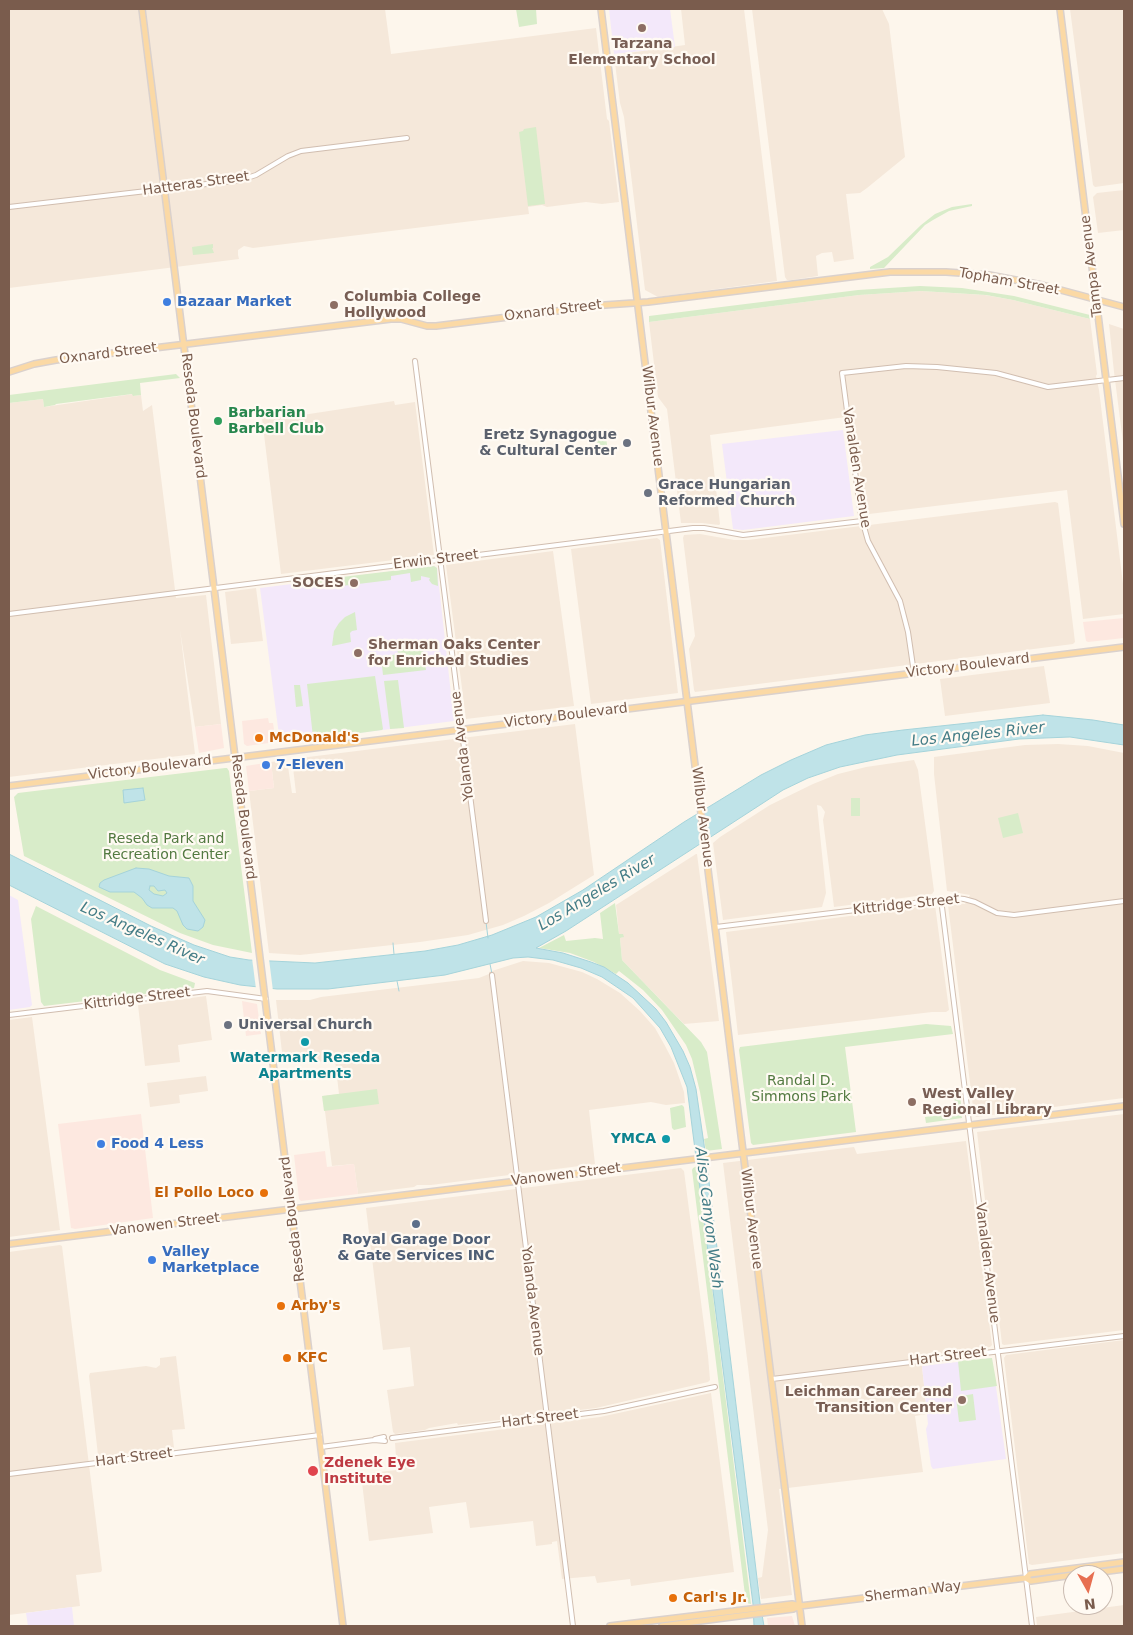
<!DOCTYPE html>
<style>
body{margin:0}
#map{position:relative;width:1133px;height:1635px;overflow:hidden;background:#fdf6ec;font-family:"DejaVu Sans",sans-serif}
canvas{display:block}
.frame{position:absolute;inset:0;border:10px solid #7a5c4d;pointer-events:none}
.north{position:absolute;left:1063px;top:1565px;width:50px;height:50px;box-sizing:border-box;background:#fffaf3;border:1px solid #cabbb1;border-radius:50%;rotate:173deg;font-size:14px;font-weight:700;line-height:20px;text-align:center;color:#7a5c4d}
.north::after{content:'';display:block;margin:auto;width:18px;height:22px;background:#e76f51;clip-path:polygon(50% 0,100% 100%,50% 72%,0 100%)}
</style>
<div id="map">
<canvas width="1133" height="1635"></canvas>
<div class="frame"></div>
<div class="north">N</div>
</div>
<script>
const c = document.querySelector('canvas').getContext('2d');
c.lineJoin = 'round';
function paint(path, color) {
  c.fillStyle = color;
  c.fill(path, 'evenodd');
}
function shape(rows) {
  const path = new Path2D();
  for (const r of rows) {
    path.moveTo(r[0], r[1]);
    for (let i = 2; i < r.length; i += 2) path.lineTo(r[i], r[i + 1]);
  }
  return path;
}
function strokePath(path, color, width, dash) {
  c.strokeStyle = color;
  c.lineWidth = width;
  c.lineCap = dash ? 'butt' : 'round';
  c.setLineDash(dash || []);
  c.stroke(path);
}
function label(font, color, halo, rows, align = 'center') {
  c.font = font + ' "DejaVu Sans",sans-serif';
  c.lineWidth = 4.5;
  c.setLineDash([]);
  c.textBaseline = 'middle';
  c.strokeStyle = halo;
  c.fillStyle = color;
  for (const [text, x, y, turn = 0] of rows) {
    c.save();
    c.translate(x, y);
    c.rotate((+turn || 0) * Math.PI / 180);
    c.textAlign = isNaN(turn) ? turn : align;
    if (halo) c.strokeText(text, 0, 0);
    c.fillText(text, 0, 0);
    c.restore();
  }
}
paint(shape([
 [9,9,385,9,391,54,596,28,607,119,609,121,619,202,602,204,586,202,547,207,542,205,528,207,529,214,253,248,244,246,238,250,238,255,239,259,9,288],
 [681,9,744,9,777,281,658,297,645,290,624,117,620,103,614,55,685,45],
 [752,9,882,9,889,24,905,157,867,188,860,193,846,194,854,259,834,262,832,252,822,253,816,256,818,276,792,280,787,280,785,277],
 [1070,9,1124,9,1124,183,1095,187,1093,185],
 [1124,190,1124,230,1098,233,1093,197,1097,193],
 [921,291,985,295,1013,300,1090,319,1097,374,1096,376,1099,390,1124,592,1124,614,1083,619,1067,490,869,514,864,509,853,416,710,435,720,524,719,525,702,523,681,523,667,409,658,397,649,322,859,295],
 [1109,324,1124,329,1124,450,1114,372],
 [133,394,133,396,141,395,143,411,152,405,176,598,206,595,221,724,195,727,180,630,195,754,9,777,9,403,43,399,44,407],
 [394,401,395,405,415,402,434,555,281,574,262,418,295,413,296,416],
 [1055,502,1058,503,1075,642,1073,644,695,692,694,690,689,649,695,636,683,538,684,535,700,534,734,540,748,540],
 [657,538,660,540,678,693,591,704,571,549],
 [553,551,574,706,466,719,446,565],
 [256,588,263,641,231,644,225,592],
 [1044,666,1050,703,945,716,940,679],
 [575,724,594,875,549,903,524,916,503,925,468,935,420,942,300,955,269,953,249,791,274,788,271,762,287,760,292,793,296,793,292,759],
 [1058,744,1088,746,1124,753,1124,1098,976,1117,974,1115,948,905,954,903,965,904,970,895,947,891,934,774,934,757,1025,745],
 [914,760,918,770,934,891,932,894,834,907,823,820,825,812,821,806,817,805,826,893,822,907,723,920,713,843,720,837,770,805,813,784,838,774,866,767],
 [696,854,697,854,719,1021,684,1024,622,960,620,938,623,937,619,934,616,905],
 [935,905,949,1010,946,1012,932,1012,738,1035,726,932],
 [523,961,549,963,582,972,597,979,620,993,640,1011,655,1028,664,1044,674,1063,684,1092,685,1103,666,1105,651,1102,589,1110,595,1164,431,1185,417,1185,414,1187,358,1194,354,1164,332,1166,323,1096,339,1094,335,1060,318,1062,317,1057,283,1061,276,1000,310,1000,321,997,479,978,489,974,489,972],
 [206,996,212,1040,178,1045,180,1062,145,1066,138,1005],
 [32,1017,60,1230,9,1237,9,1020],
 [206,1076,208,1091,179,1095,180,1103,150,1107,147,1083],
 [1124,1114,1124,1330,1004,1345,1002,1344,977,1132],
 [966,1141,992,1345,990,1347,921,1356,927,1414,915,1416,923,1472,779,1489,792,1595,761,1599,758,1578,762,1577,768,1530,723,1163,854,1147,857,1154],
 [681,1168,684,1171,708,1356,710,1380,708,1382,596,1408,458,1425,457,1423,429,1428,425,1430,395,1434,393,1432,387,1390,414,1386,410,1347,383,1350,366,1208],
 [60,1245,62,1246,102,1570,101,1572,76,1575,80,1606,9,1615,9,1252],
 [1124,1340,1124,1553,1032,1565,1029,1564,1004,1358,1006,1355],
 [176,1356,185,1429,172,1430,174,1448,100,1457,98,1455,89,1376,90,1373,146,1366,156,1368,160,1365,160,1358],
 [711,1393,734,1572,631,1586,630,1579,597,1583,595,1576,562,1579,557,1541,552,1542,552,1544,536,1546,533,1521,470,1528,466,1502,429,1507,433,1533,369,1541,361,1474,397,1470,395,1443,600,1417],
 [1124,1605,1124,1626,1037,1626,1036,1617]
]), '#f5e8da');
paint(shape([
 [1124,618,1124,638,1088,642,1086,641,1083,622],
 [268,718,269,723,273,723,276,742,247,746,244,744,242,721],
 [221,724,224,748,199,753,195,727],
 [271,762,274,788,249,791,246,766],
 [242,1001,257,1004,261,1034,246,1036],
 [141,1114,153,1218,75,1229,71,1228,58,1124],
 [325,1151,327,1167,354,1164,358,1194,301,1201,299,1199,294,1155],
 [792,1616,795,1626,768,1626,767,1618]
]), '#fde8e0');
paint(shape([
 [609,9,670,9,675,47,614,54],
 [843,430,854,516,743,530,733,529,722,444],
 [434,566,437,568,454,721,280,743,260,588],
 [9,895,18,900,32,1005,30,1007,9,1010],
 [992,1358,1006,1459,933,1469,931,1466,926,1429,928,1424,922,1366],
 [72,1607,74,1626,28,1626,26,1613]
]), '#f3e8fa');
paint(shape([
 [516,9,536,9,537,24,519,27],
 [536,127,545,204,528,206,519,132,523,131,524,129],
 [972,204,972,206,949,211,933,220,925,225,884,268,870,269,870,267,888,257,921,225,935,214,952,207],
 [213,244,213,248,212,248,214,253,193,255,192,247],
 [920,286,962,288,1014,296,1090,315,1090,319,1013,300,986,295,921,291,859,295,649,322,649,316,858,290],
 [176,374,180,378,140,383,141,395,133,396,132,394,56,404,55,405,44,407,43,399,9,403,9,395],
 [606,436,607,445,596,446,595,437],
 [434,566,437,568,438,586,432,584,429,580,430,578,421,576,421,580,411,582,410,573,391,576,391,580,325,588,317,580],
 [355,612,357,630,352,631,350,633,351,642,332,646,334,631,339,623,345,617],
 [422,643,426,670,383,675,381,657,398,654,397,646],
 [375,676,383,729,382,730,316,739,313,737,307,684],
 [398,680,404,728,390,729,384,681],
 [294,685,300,685,303,706,296,707],
 [225,768,227,768,229,771,252,953,213,945,180,933,24,856,14,797,18,793],
 [851,798,860,798,860,816,851,816],
 [1018,813,1023,833,1003,838,998,818],
 [615,903,619,934,623,934,624,937,620,938,622,960,701,1042,707,1052,722,1149,706,1151,704,1139,708,1138,700,1092,692,1059,686,1045,662,1010,643,990,619,971,616,974,594,962,570,953,539,948,564,935,566,941,595,938,603,939,600,913],
 [36,906,160,970,195,983,194,988,44,1006,41,1002,31,919],
 [926,1024,951,1026,953,1034,845,1047,856,1132,753,1145,751,1143,739,1050,740,1047],
 [377,1089,379,1104,324,1111,322,1096],
 [960,1092,962,1118,926,1123,925,1117,956,1113,954,1094],
 [682,1105,684,1107,686,1127,674,1130,672,1128,670,1108],
 [697,1166,751,1604,746,1603,692,1170,693,1168],
 [992,1358,997,1386,961,1391,958,1361],
 [973,1394,976,1420,959,1422,956,1397]
]), '#d8ecc9');
const water = shape([
 [1043,715,1093,720,1124,725,1124,745,1070,737,1019,739,897,755,840,767,808,778,783,790,566,931,536,948,563,953,591,962,604,967,628,983,656,1009,666,1022,683,1051,690,1067,696,1089,707,1165,760,1603,764,1626,754,1626,753,1604,687,1087,671,1047,660,1028,633,998,602,977,581,968,553,960,528,957,513,958,445,975,328,989,277,989,240,985,204,977,165,964,9,885,9,854,151,926,194,945,230,957,249,960,315,963,425,951,458,945,492,935,536,917,583,890,684,822,761,775,791,760,826,745,865,735,903,730,1043,715],
 [143,788,145,800,124,803,123,790,143,788],
 [136,868,149,869,169,876,189,878,193,886,193,901,205,920,203,927,198,931,187,929,183,925,177,911,173,908,152,908,147,905,142,898,134,892,110,892,99,887,100,883,104,880,136,868],
 [150,886,154,886,158,891,165,890,167,893,163,896,154,894,149,890,150,886]
]);
paint(water, '#bfe3e8');
strokePath(water, '#a5d3da', 1);
paint(shape([
 [252,958,269,959,273,991,256,989]
]), '#fdf6ec');
strokePath(shape([
 [486,922,488,938],
 [393,943,394,954],
 [490,964,492,974],
 [397,981,399,991]
]), '#a5d3da', 1);
const minor = shape([
 [9,207,241,180,256,175,288,156,301,151,407,138],
 [415,361,486,921],
 [9,614,693,528,704,528,743,535,862,521],
 [914,673,908,632,900,601,868,541,861,516,842,373,906,366,937,367,996,373,1048,387,1124,378],
 [941,899,1032,1626],
 [716,927,955,898,964,899,975,902,997,913,1014,915,1124,901],
 [492,975,573,1626],
 [9,1015,207,991,266,999],
 [772,1379,1124,1336],
 [392,1438,604,1411,715,1387],
 [375,1439,384,1437],
 [321,1447,374,1440,385,1441],
 [9,1474,320,1435]
]);
const major = shape([
 [142,9,343,1626],
 [601,9,802,1626],
 [1060,9,1124,524],
 [9,372,34,364,56,360,391,319,401,319,427,326,436,326,605,305,648,302,890,272,946,272,989,275,1042,285,1124,307],
 [9,786,1124,647],
 [9,1244,1124,1106],
 [1077,1575,1124,1569],
 [1026,1578,1031,1581,1073,1575],
 [610,1626,792,1604,800,1606],
 [662,1626,793,1609,800,1606,1026,1578,1030,1574,1124,1562]
]);
strokePath(minor, '#d1beb0', 6);
strokePath(major, '#dad1cd', 8);
strokePath(minor, '#fff', 4);
strokePath(major, '#fbd9a5', 5);
for (const [x, y, r, color] of [
 [642,28,5,"#8d6e63"],
 [167,302,5,"#3f7fe0"],
 [334,305,5,"#8d6e63"],
 [218,421,5,"#2e9e5b"],
 [627,443,5,"#6b7280"],
 [648,493,5,"#6b7280"],
 [354,583,5,"#8d6e63"],
 [358,653,5,"#8d6e63"],
 [259,738,5,"#e8710a"],
 [266,765,5,"#3f7fe0"],
 [228,1025,5,"#6b7280"],
 [305,1042,5,"#0f9aa8"],
 [912,1102,5,"#8d6e63"],
 [666,1139,5,"#0f9aa8"],
 [101,1144,5,"#3f7fe0"],
 [264,1193,5,"#e8710a"],
 [416,1224,5,"#5c6f8a"],
 [152,1260,5,"#3f7fe0"],
 [281,1306,5,"#e8710a"],
 [287,1358,5,"#e8710a"],
 [962,1400,5,"#8d6e63"],
 [313,1471,6,"#e0444e"],
 [673,1598,5,"#e8710a"]
]) {
  const dot = new Path2D();
  dot.arc(x, y, r, 0, 2 * Math.PI);
  c.fillStyle = color;
  c.fill(dot);
  strokePath(dot, '#fffaf3', 2);
}
label('bold 14px', '#785e54', '#fffaf3', [
 ["Tarzana",642,44,"center"],
 ["Elementary School",642,60,"center"],
 ["Columbia College",344,297],
 ["Hollywood",344,313],
 ["SOCES",344,583,"right"],
 ["Sherman Oaks Center",368,645],
 ["for Enriched Studies",368,661],
 ["West Valley",922,1094],
 ["Regional Library",922,1110],
 ["Leichman Career and",952,1392,"right"],
 ["Transition Center",952,1408,"right"]
], 'left');
label('14px', '#7a5c4d', '#fffaf3', [
 ["Hatteras Street",196,184,-8],
 ["Tampa Avenue",1092,266,-97],
 ["Topham Street",1009,282,10],
 ["Oxnard Street",553,311,-7],
 ["Oxnard Street",108,354,-7],
 ["Reseda Boulevard",193,416,83],
 ["Wilbur Avenue",652,416,83],
 ["Vanalden Avenue",856,468,81],
 ["Erwin Street",436,560,-7],
 ["Victory Boulevard",968,666,-7],
 ["Victory Boulevard",566,716,-7],
 ["Yolanda Avenue",463,746,-97],
 ["Victory Boulevard",150,768,-7],
 ["Reseda Boulevard",243,817,83],
 ["Wilbur Avenue",702,817,83],
 ["Kittridge Street",906,905,-6],
 ["Kittridge Street",137,999,-7],
 ["Vanowen Street",566,1175,-7],
 ["Reseda Boulevard",293,1219,-97],
 ["Wilbur Avenue",751,1219,83],
 ["Vanowen Street",165,1225,-7],
 ["Vanalden Avenue",987,1263,83],
 ["Yolanda Avenue",532,1301,83],
 ["Hart Street",948,1357,-7],
 ["Hart Street",540,1419,-7],
 ["Hart Street",134,1458,-7],
 ["Sherman Way",913,1592,-7]
]);
label('bold 14px', '#366cbe', '#fffaf3', [
 ["Bazaar Market",177,302],
 ["7-Eleven",276,765],
 ["Food 4 Less",111,1144],
 ["Valley",162,1252],
 ["Marketplace",162,1268]
], 'left');
label('bold 14px', '#27864d', '#fffaf3', [
 ["Barbarian",228,413],
 ["Barbell Club",228,429]
], 'left');
label('bold 14px', '#5b616d', '#fffaf3', [
 ["Eretz Synagogue",617,435,"right"],
 ["& Cultural Center",617,451,"right"],
 ["Grace Hungarian",658,485],
 ["Reformed Church",658,501],
 ["Universal Church",238,1025]
], 'left');
label('bold 14px', '#c56008', '#fffaf3', [
 ["McDonald's",269,738],
 ["El Pollo Loco",254,1193,"right"],
 ["Arby's",291,1306],
 ["KFC",297,1358],
 ["Carl's Jr.",683,1598]
], 'left');
label('14px', '#537a41', '#fffaf3', [
 ["Reseda Park and",166,839],
 ["Recreation Center",166,855],
 ["Randal D.",801,1081],
 ["Simmons Park",801,1097]
]);
label('bold 14px', '#0d838f', '#fffaf3', [
 ["Watermark Reseda",305,1058],
 ["Apartments",305,1074],
 ["YMCA",656,1139,"right"]
]);
label('bold 14px', '#4e5e75', '#fffaf3', [
 ["Royal Garage Door",416,1240],
 ["& Gate Services INC",416,1256]
]);
label('bold 14px', '#be3a42', '#fffaf3', [
 ["Zdenek Eye",324,1463],
 ["Institute",324,1479]
], 'left');
label('italic 15px', '#437c86', '#fffaf3', [
 ["Los Angeles River",978,735,-6],
 ["Los Angeles River",597,893,-31],
 ["Los Angeles River",142,934,24],
 ["Aliso Canyon Wash",708,1218,83]
]);
</script>
